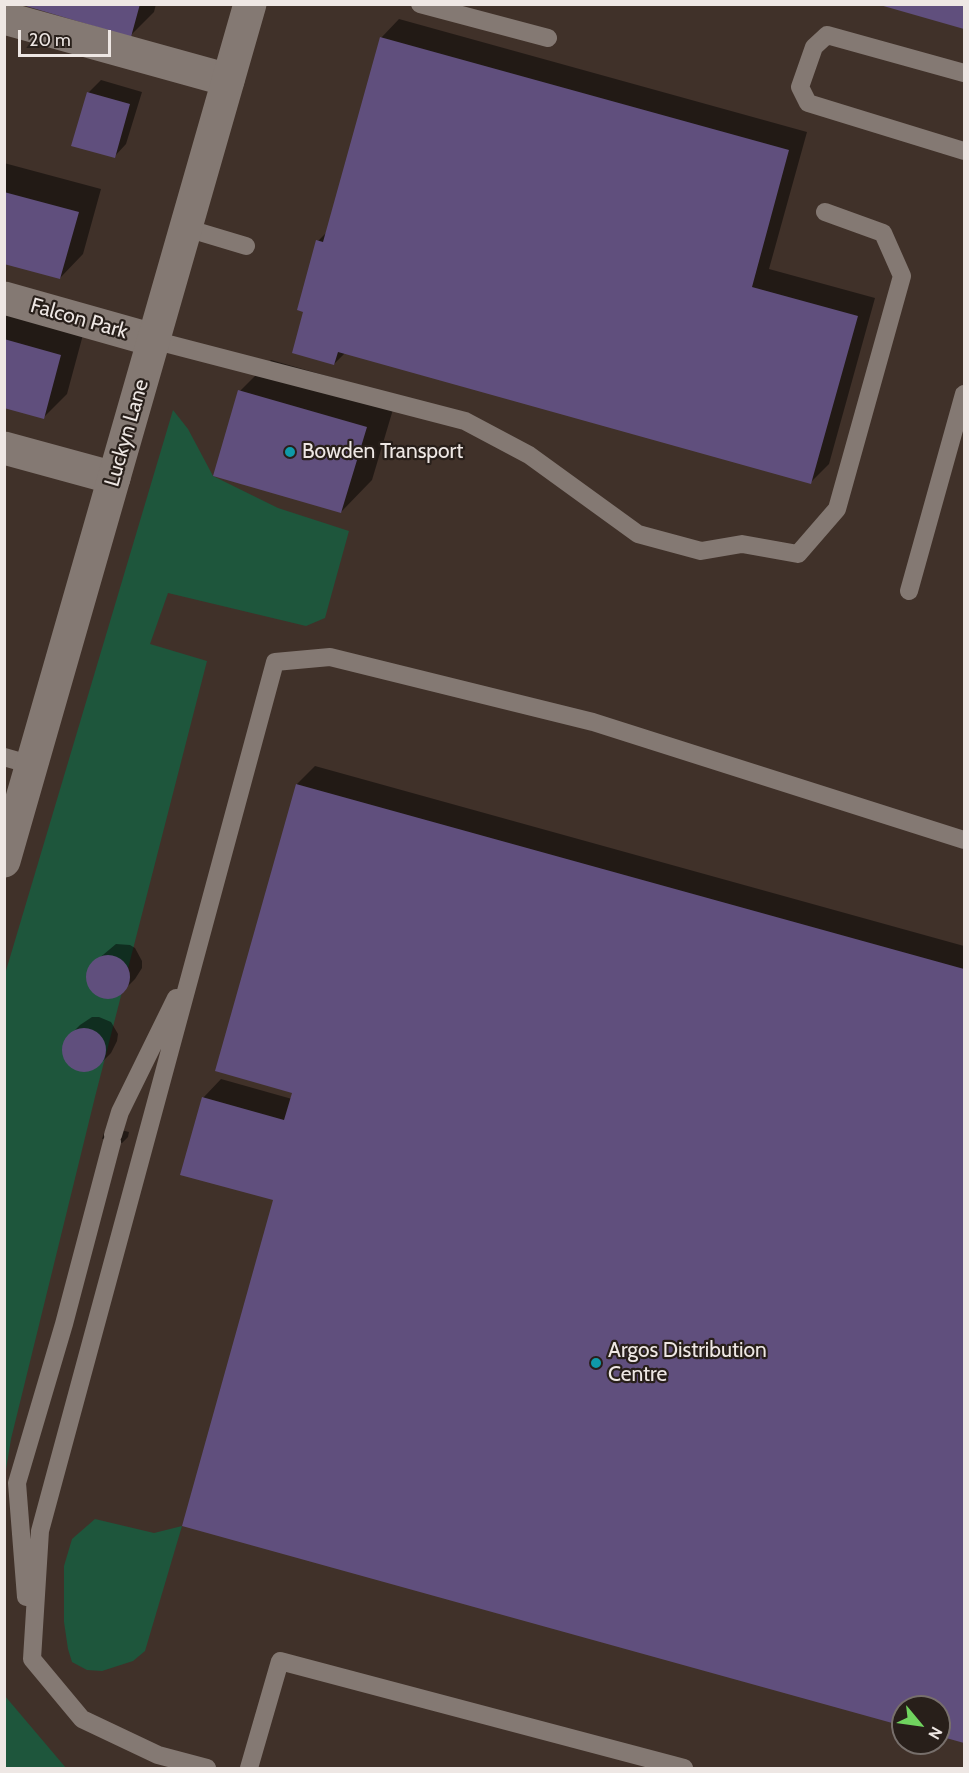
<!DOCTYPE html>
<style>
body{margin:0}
#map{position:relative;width:969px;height:1773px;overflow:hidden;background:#322924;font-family:Cabin,sans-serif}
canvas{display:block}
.frame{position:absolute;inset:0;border:6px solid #eee7e4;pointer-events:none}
.north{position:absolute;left:891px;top:1695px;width:60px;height:60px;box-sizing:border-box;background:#281f1a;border:2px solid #776f6b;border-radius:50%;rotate:119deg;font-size:16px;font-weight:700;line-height:24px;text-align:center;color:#eee7e4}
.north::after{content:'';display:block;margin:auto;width:21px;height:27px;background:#70d35f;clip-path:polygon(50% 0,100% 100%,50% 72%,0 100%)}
.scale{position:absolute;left:18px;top:30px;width:93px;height:27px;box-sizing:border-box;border:3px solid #eee7e4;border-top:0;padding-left:8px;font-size:18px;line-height:21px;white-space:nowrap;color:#eee7e4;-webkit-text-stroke:4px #281f1a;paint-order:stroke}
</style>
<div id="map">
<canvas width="969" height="1773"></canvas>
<div class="frame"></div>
<div class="north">N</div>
<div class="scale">20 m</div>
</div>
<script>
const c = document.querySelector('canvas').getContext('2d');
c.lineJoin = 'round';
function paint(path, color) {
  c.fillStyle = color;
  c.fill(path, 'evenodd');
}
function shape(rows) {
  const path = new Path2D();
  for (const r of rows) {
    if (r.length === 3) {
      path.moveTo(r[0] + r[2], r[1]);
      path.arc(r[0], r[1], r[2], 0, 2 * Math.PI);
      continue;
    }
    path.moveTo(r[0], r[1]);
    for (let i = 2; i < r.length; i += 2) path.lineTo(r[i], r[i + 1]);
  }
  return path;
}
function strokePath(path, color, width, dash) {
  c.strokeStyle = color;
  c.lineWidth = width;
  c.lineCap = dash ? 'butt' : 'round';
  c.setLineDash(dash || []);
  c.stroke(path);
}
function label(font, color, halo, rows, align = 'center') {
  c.font = font + ' Cabin,sans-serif';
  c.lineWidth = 4.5;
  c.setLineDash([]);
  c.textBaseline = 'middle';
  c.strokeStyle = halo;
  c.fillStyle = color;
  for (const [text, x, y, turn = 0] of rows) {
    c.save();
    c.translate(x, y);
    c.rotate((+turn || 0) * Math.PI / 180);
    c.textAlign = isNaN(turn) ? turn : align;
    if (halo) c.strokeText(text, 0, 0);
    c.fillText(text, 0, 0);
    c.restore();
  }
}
paint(shape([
 [5,5,964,5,964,1768,5,1768],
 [903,1707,939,1707,939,1743,903,1743]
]), '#403129');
paint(shape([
 [173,410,188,429,213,476,278,508,349,531,325,618,306,626,168,593,150,644,207,661,95,1097,11,1439,5,1476,5,974],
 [95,1519,154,1533,182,1526,145,1651,133,1661,102,1671,87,1670,72,1662,68,1649,64,1622,64,1566,72,1539],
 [4,1696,5,1696,66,1768,5,1768]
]), '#1e563c');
paint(shape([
 [22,4,156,4,154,12,131,35],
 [399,19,807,132,769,269,875,298,829,464,811,482,345,353,334,364,305,311,318,241,328,231,381,38],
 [101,80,142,92,126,144,114,157,88,93],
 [4,163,101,189,83,254,60,278,4,263],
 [4,310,84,331,67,394,44,417,4,407],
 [271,360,397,396,372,480,341,512,240,391],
 [315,766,964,946,964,1742,939,1734,939,1707,903,1707,903,1724,274,1199,203,1098,221,1079,292,1099,294,1092,297,784],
 [116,944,130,945,135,948,142,961,142,968,135,979,122,992,110,998,97,994,89,984,87,978,91,965],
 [92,1017,99,1017,111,1022,118,1034,117,1041,111,1053,98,1066,86,1071,73,1068,64,1058,63,1051,67,1038,80,1025],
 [109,1127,129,1132,128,1137,122,1143,102,1139,104,1133]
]), '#0007');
paint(shape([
 [19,4,140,4,131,37],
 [880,4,964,4,964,29,880,5],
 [380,37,789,150,752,287,858,316,811,484,338,352,334,365,292,353,303,312,297,310,316,240,323,242],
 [87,92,130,104,115,158,71,146],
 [4,192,79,212,60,279,4,264],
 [4,339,61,355,44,419,4,408],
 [238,390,367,427,341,513,213,476],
 [296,784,964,969,964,1743,939,1736,939,1707,903,1707,903,1726,182,1526,273,1200,180,1175,202,1097,284,1120,292,1093,215,1071],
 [108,977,22],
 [84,1050,22]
]), '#604f7d');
strokePath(shape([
 [420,4,548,38],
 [964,73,827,35,814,47,800,87,808,103,964,151],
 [186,228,246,246],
 [153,340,465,421,529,455,638,534,701,551,742,544,798,554,837,509,902,276,883,233,825,212],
 [909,591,964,394],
 [4,757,32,765],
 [113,1135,120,1112,176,998],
 [26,1597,17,1483,64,1324,112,1142],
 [207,1768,158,1755,82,1719,32,1659,40,1531,275,662,330,657,593,722,964,840],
 [249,1768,280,1661,684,1768]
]), '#847973', 18);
strokePath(shape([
 [4,18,228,80],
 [4,298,153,340],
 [4,448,114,478]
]), '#847973', 33);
strokePath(shape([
 [4,861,250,4]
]), '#847973', 33);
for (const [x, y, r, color] of [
 [290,452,6,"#0f9aa8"],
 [596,1363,6,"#0f9aa8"]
]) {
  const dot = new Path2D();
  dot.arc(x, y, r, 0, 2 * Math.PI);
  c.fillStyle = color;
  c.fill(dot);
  strokePath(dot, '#281f1a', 2);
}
label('21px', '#eee7e4', '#281f1a', [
 ["Falcon Park",79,319,16],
 ["Luckyn Lane",127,433,-74]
]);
label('21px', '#eee7e4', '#281f1a', [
 ["Bowden Transport",302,452],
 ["Argos Distribution",608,1351],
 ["Centre",608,1375]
], 'left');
</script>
